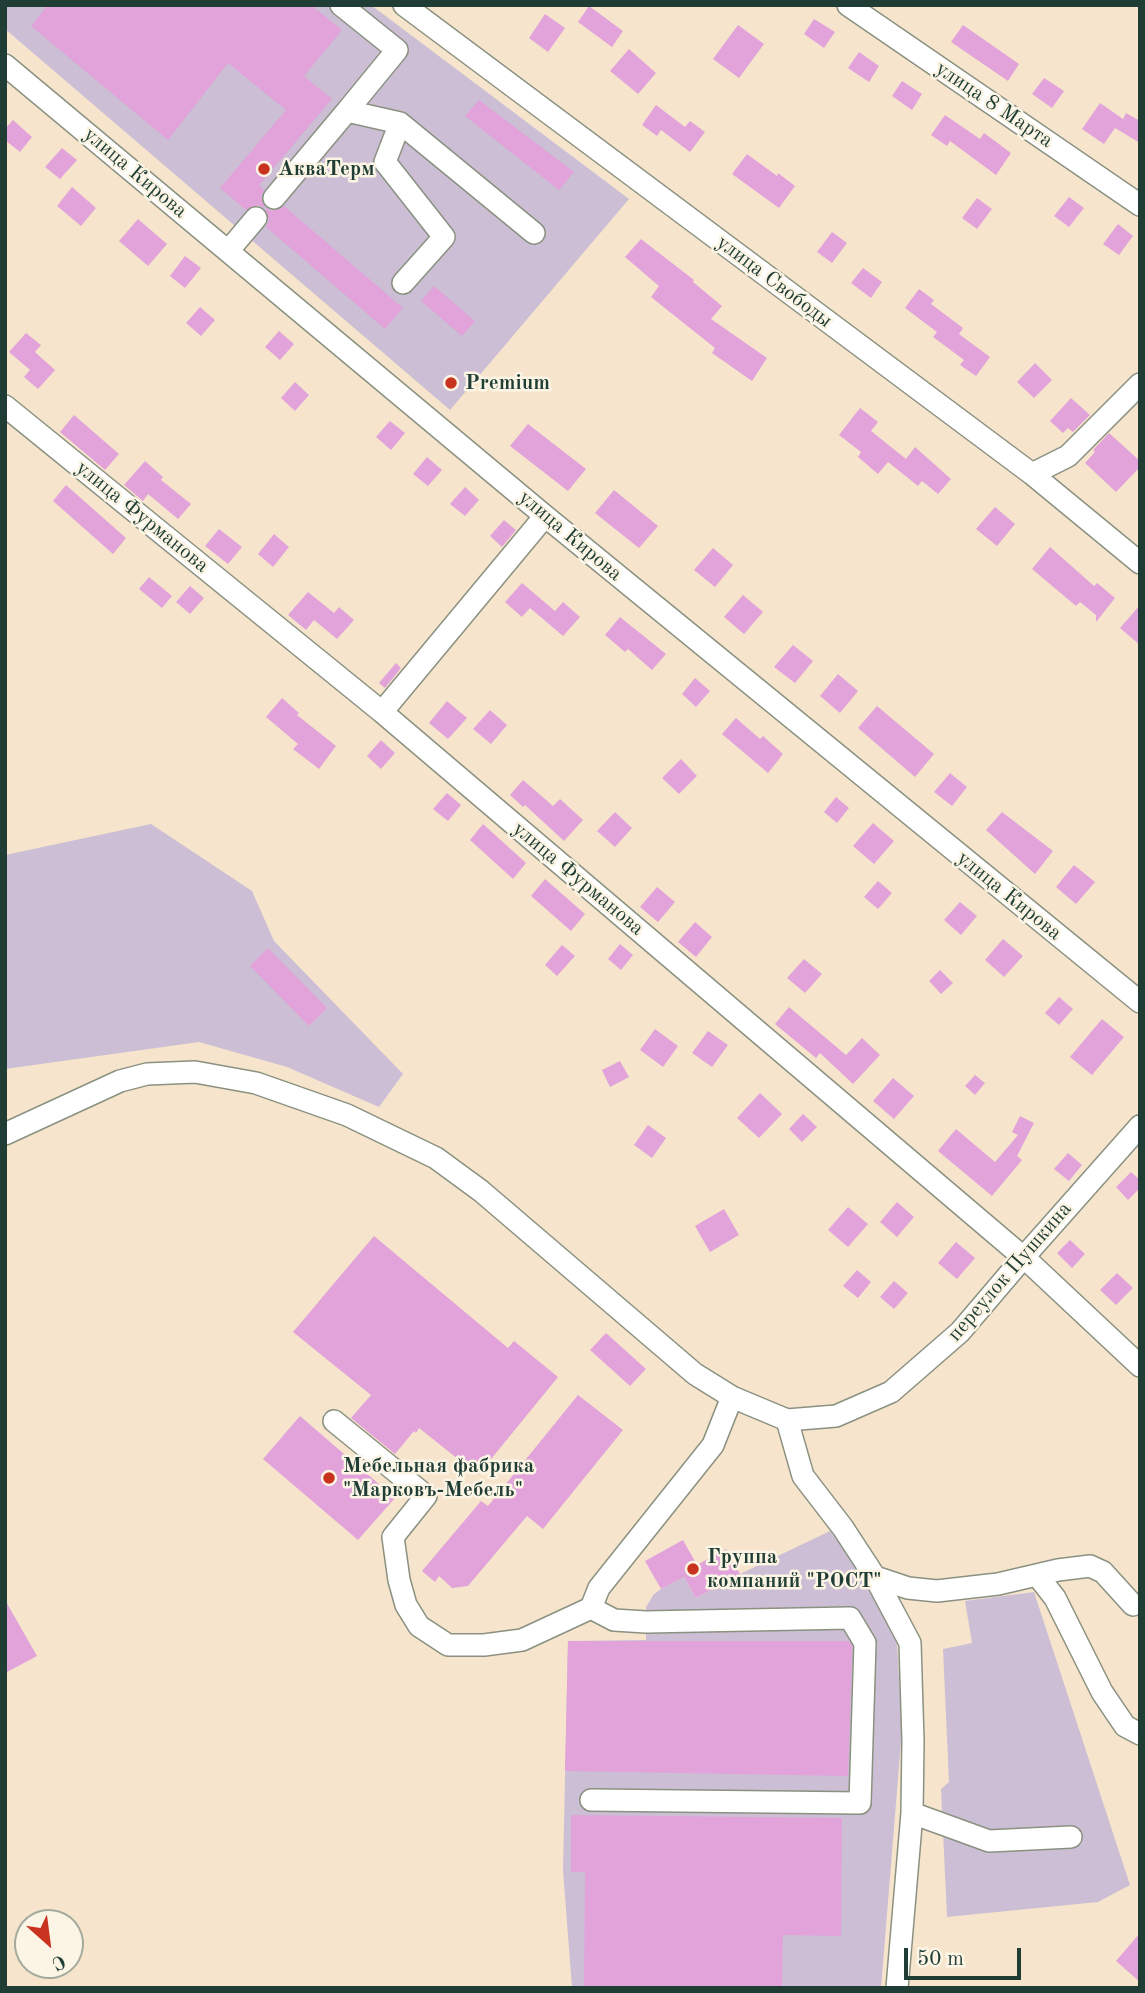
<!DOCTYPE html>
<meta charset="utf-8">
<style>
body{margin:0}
#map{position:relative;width:1145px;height:1993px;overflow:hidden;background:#f6e5cc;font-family:"Old Standard TT",serif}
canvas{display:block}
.frame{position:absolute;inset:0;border:7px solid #1f3d34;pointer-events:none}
.north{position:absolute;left:14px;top:1909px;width:70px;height:70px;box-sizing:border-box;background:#fcf5e5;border:2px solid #a4ab9e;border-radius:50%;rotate:152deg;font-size:19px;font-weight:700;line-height:28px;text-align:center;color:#1f3d34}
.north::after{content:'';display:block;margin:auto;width:24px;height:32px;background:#c8321e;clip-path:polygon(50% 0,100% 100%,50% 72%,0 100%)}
.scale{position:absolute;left:904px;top:1948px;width:117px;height:32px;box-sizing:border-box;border:4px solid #1f3d34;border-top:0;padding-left:9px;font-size:21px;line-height:24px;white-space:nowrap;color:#1f3d34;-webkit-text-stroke:5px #fcf5e5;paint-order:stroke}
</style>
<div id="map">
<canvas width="1145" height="1993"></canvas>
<div class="frame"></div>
<div class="north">С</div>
<div class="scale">50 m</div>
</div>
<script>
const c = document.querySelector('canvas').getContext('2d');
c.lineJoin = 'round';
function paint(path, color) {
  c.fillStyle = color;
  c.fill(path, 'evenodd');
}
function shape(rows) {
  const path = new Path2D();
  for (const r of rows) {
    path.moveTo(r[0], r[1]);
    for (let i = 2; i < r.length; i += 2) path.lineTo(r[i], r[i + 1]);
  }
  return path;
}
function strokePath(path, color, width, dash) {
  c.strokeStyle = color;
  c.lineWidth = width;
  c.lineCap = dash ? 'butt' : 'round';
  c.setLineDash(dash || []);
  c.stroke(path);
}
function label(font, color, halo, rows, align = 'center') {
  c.font = font + ' "Old Standard TT",serif';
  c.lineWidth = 5;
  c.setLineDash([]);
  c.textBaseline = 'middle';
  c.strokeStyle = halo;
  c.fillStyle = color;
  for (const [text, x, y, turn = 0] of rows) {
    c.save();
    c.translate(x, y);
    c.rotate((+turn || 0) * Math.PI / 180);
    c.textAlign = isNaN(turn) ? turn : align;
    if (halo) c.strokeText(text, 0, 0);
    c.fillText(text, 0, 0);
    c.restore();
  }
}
paint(shape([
 [5,5,371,5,629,199,450,410,5,29],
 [151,824,252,891,274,941,403,1074,379,1107,287,1067,199,1042,5,1069,5,855],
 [830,1531,873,1589,897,1644,902,1729,881,1988,572,1988,563,1870,568,1641,646,1640,646,1607,654,1594,661,1589,684,1577,696,1598,740,1574],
 [1034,1592,1130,1885,1098,1902,947,1917,941,1789,949,1782,943,1649,972,1643,965,1601]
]), '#ccbed4');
paint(shape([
 [48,5,311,5,342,30,304,76,332,99,259,185,264,190,261,196,265,208,272,211,284,206,403,308,385,329,266,227,269,220,265,208,258,205,246,210,220,188,286,110,228,63,168,140,31,26],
 [589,6,623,31,612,47,578,22],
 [545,14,565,28,548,52,529,38],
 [814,19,835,32,824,48,804,34],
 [738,25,764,44,739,78,713,59],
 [963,25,1019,64,1008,81,951,42],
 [629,49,656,73,638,94,610,71],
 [859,52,879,66,869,82,848,68],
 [1044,78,1064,91,1052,108,1032,94],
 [902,81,922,94,912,110,892,96],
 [479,100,574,172,559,190,465,116],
 [1100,103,1123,119,1126,113,1140,121,1140,143,1115,128,1104,144,1082,129],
 [656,105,685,127,690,121,705,132,690,152,661,130,657,136,642,125],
 [945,115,980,139,984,133,1011,153,996,175,950,141,947,146,931,135],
 [13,120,32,137,20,152,5,140,5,129],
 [62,148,77,160,60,179,45,167],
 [747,154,777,176,778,173,795,186,779,208,732,174],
 [72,187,96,208,81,226,57,206],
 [1069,197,1084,208,1069,227,1054,216],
 [977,198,992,209,977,229,962,218],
 [138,219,167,244,148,266,119,241],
 [1118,224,1133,236,1119,255,1103,244],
 [832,232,847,243,832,263,817,252],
 [641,239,694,280,693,282,722,306,711,319,767,358,752,381,712,353,715,348,651,297,659,286,625,257],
 [185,256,201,268,185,288,170,276],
 [863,268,882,282,871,298,851,283],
 [434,286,475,321,462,336,421,301],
 [919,289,934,300,931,304,963,328,959,334,990,357,976,376,960,365,964,360,933,337,937,332,905,308],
 [200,307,215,320,201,336,186,323],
 [279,331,294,344,280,360,265,347],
 [26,333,41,345,35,352,55,370,38,389,24,377,30,370,9,352],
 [1035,363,1052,380,1034,398,1017,382],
 [295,382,309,395,295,411,281,398],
 [1071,398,1090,415,1073,432,1068,428,1063,433,1050,421],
 [860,408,878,422,871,431,906,459,915,447,951,479,938,494,922,481,918,486,888,462,878,474,858,457,861,452,839,435],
 [74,415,119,454,105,470,60,432],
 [390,421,405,433,391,450,376,437],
 [528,424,586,469,568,491,510,446],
 [1109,433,1140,461,1140,467,1116,492,1085,463,1095,452,1093,450],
 [427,457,442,470,428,486,413,474],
 [145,461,163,477,161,480,191,504,178,519,148,494,143,501,124,485],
 [66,485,126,538,113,554,53,501],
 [465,487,479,500,465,516,450,504],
 [614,490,658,526,639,548,595,513],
 [995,507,1015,524,997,546,976,529],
 [504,520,516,530,502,547,490,536],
 [219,529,242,547,228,564,205,546],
 [274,534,289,547,273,567,258,554],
 [1050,547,1094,586,1097,583,1115,598,1096,622,1096,615,1080,602,1076,606,1032,569],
 [713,548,733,565,715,587,694,570],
 [149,577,172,596,162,608,139,589],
 [522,583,555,611,563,602,580,617,563,636,530,608,522,617,505,602],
 [190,586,204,598,190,614,176,602],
 [308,592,334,613,339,607,354,620,337,639,314,620,306,630,288,615],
 [743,595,763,612,744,634,724,617],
 [1140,605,1140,645,1120,628],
 [620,617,666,654,652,670,628,649,625,652,605,635],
 [793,645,813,661,795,683,774,667],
 [396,663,401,668,385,688,379,683],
 [838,674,858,691,840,713,820,696],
 [695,678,710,691,696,707,682,694],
 [282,698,299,713,297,715,336,746,319,769,293,749,298,744,266,717],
 [447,701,467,718,448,739,429,723],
 [877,706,934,754,915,777,858,728],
 [490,710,507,725,491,744,473,729],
 [736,718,760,739,763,736,783,754,768,773,722,734],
 [381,740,395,753,381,769,367,756],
 [681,759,697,776,679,794,662,778],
 [950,773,967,787,952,806,934,792],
 [523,780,553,806,560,799,583,820,564,841,525,805,523,807,510,795],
 [447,793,461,805,448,821,433,809],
 [836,797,849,808,837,823,824,812],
 [615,812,632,828,615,847,597,831],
 [1002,812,1053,851,1035,874,986,830],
 [873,823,894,841,874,864,853,846],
 [483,824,526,863,513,879,470,840],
 [1074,865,1095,882,1076,904,1056,887],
 [545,879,585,914,571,931,531,896],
 [878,881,892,893,878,909,864,897],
 [657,887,675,902,658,922,640,907],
 [960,902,977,916,961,935,944,920],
 [695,922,712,937,696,957,678,942],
 [1003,939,1023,956,1004,977,985,960],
 [620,944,633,955,621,970,608,959],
 [562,945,575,956,557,976,545,965],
 [268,948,327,1008,309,1026,250,966],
 [804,959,822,974,805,993,787,978],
 [940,970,953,983,941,994,929,981],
 [1059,997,1073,1009,1059,1025,1045,1013],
 [789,1007,846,1055,862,1038,880,1055,853,1084,820,1053,816,1058,775,1024],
 [1102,1019,1124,1037,1092,1075,1070,1057],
 [655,1029,678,1046,663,1067,640,1050],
 [708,1031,728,1045,712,1067,692,1053],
 [620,1061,629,1077,610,1087,602,1070],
 [975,1075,985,1083,975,1095,965,1086],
 [893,1078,914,1096,894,1119,873,1101],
 [760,1093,782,1114,759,1138,737,1118],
 [803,1114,817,1127,802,1142,789,1129],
 [1020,1116,1034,1123,1017,1156,1022,1160,992,1196,938,1151,956,1129,995,1162,1018,1135,1012,1132],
 [648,1125,666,1138,652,1158,634,1145],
 [1068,1153,1082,1165,1069,1181,1054,1169],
 [1131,1172,1140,1180,1140,1188,1128,1200,1116,1187],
 [897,1202,914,1217,897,1237,880,1222],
 [848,1207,868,1224,848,1247,828,1230],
 [724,1209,739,1235,710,1252,695,1226],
 [374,1236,508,1348,514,1341,558,1377,478,1475,419,1428,416,1433,414,1431,395,1454,351,1418,371,1395,293,1332],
 [1070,1240,1085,1254,1072,1268,1057,1253],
 [956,1242,975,1258,957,1279,938,1263],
 [857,1270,871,1282,858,1298,843,1286],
 [1117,1273,1133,1288,1116,1305,1100,1290],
 [894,1281,908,1293,894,1309,880,1297],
 [606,1333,646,1369,630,1386,590,1350],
 [578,1395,623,1430,543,1529,527,1516,468,1586,452,1588,439,1576,435,1582,422,1571,481,1501,488,1506],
 [300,1416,395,1498,358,1540,263,1459],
 [683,1540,697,1565,726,1549,740,1574,696,1598,684,1577,661,1589,645,1561],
 [5,1600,37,1656,5,1673],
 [568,1641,849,1641,852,1646,848,1776,565,1771],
 [571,1815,842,1818,841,1936,783,1935,782,1988,584,1988,585,1872,571,1872],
 [1140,1933,1140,1982,1116,1961]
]), '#e1a3da');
const minor = shape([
 [341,5,397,50,347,111],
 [404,5,1032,474,1140,563],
 [848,5,1140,205],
 [5,65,545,516,1140,1002],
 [400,123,385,162,444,237,403,283],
 [274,198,347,111,400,123,534,233],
 [229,250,256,218],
 [5,406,382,712,1030,1263,1140,1366],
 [1032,474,1068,456,1140,384],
 [382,712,545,516],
 [5,1134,120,1081,147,1074,195,1072,256,1083,347,1115,436,1158,481,1191,695,1374,732,1397,787,1420,836,1416,891,1392,960,1332,1023,1258,1140,1126],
 [787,1420,803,1476,843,1528,875,1577,910,1643,913,1741,912,1813,897,1988],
 [334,1421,426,1496,393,1537,399,1580,406,1605,419,1626,448,1645,484,1645,522,1640,591,1608],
 [1037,1575,1055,1598,1102,1692,1125,1726,1140,1734],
 [875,1577,908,1588,937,1591,998,1584,1058,1570,1090,1566,1103,1572,1133,1605],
 [591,1800,860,1803,865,1643,850,1618,646,1622,614,1620,591,1608,599,1588,713,1445,732,1397],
 [912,1813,989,1841,1071,1837]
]);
strokePath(minor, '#8a9180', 24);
strokePath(minor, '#fff', 21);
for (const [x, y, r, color] of [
 [264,169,7,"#c8321e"],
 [451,383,7,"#c8321e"],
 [329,1478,7,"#c8321e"],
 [693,1569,7,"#c8321e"]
]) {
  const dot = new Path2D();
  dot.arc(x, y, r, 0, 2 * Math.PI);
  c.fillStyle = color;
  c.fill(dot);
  strokePath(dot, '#fcf5e5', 2.5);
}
label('21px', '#1f3d34', '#fcf5e5', [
 ["улица 8 Марта",994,105,34],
 ["улица Кирова",135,173,40],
 ["улица Свободы",774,282,37],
 ["улица Фурманова",142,517,39],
 ["улица Кирова",570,536,40],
 ["улица Фурманова",578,879,40],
 ["улица Кирова",1009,896,39],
 ["переулок Пушкина",1010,1272,-49]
]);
label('bold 21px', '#1f3d34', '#fcf5e5', [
 ["АкваТерм",278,169],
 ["Premium",465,383],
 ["Мебельная фабрика",343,1466],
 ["\"Марковъ-Мебель\"",343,1490],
 ["Группа",707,1557],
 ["компаний \"РОСТ\"",707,1581]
], 'left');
</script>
